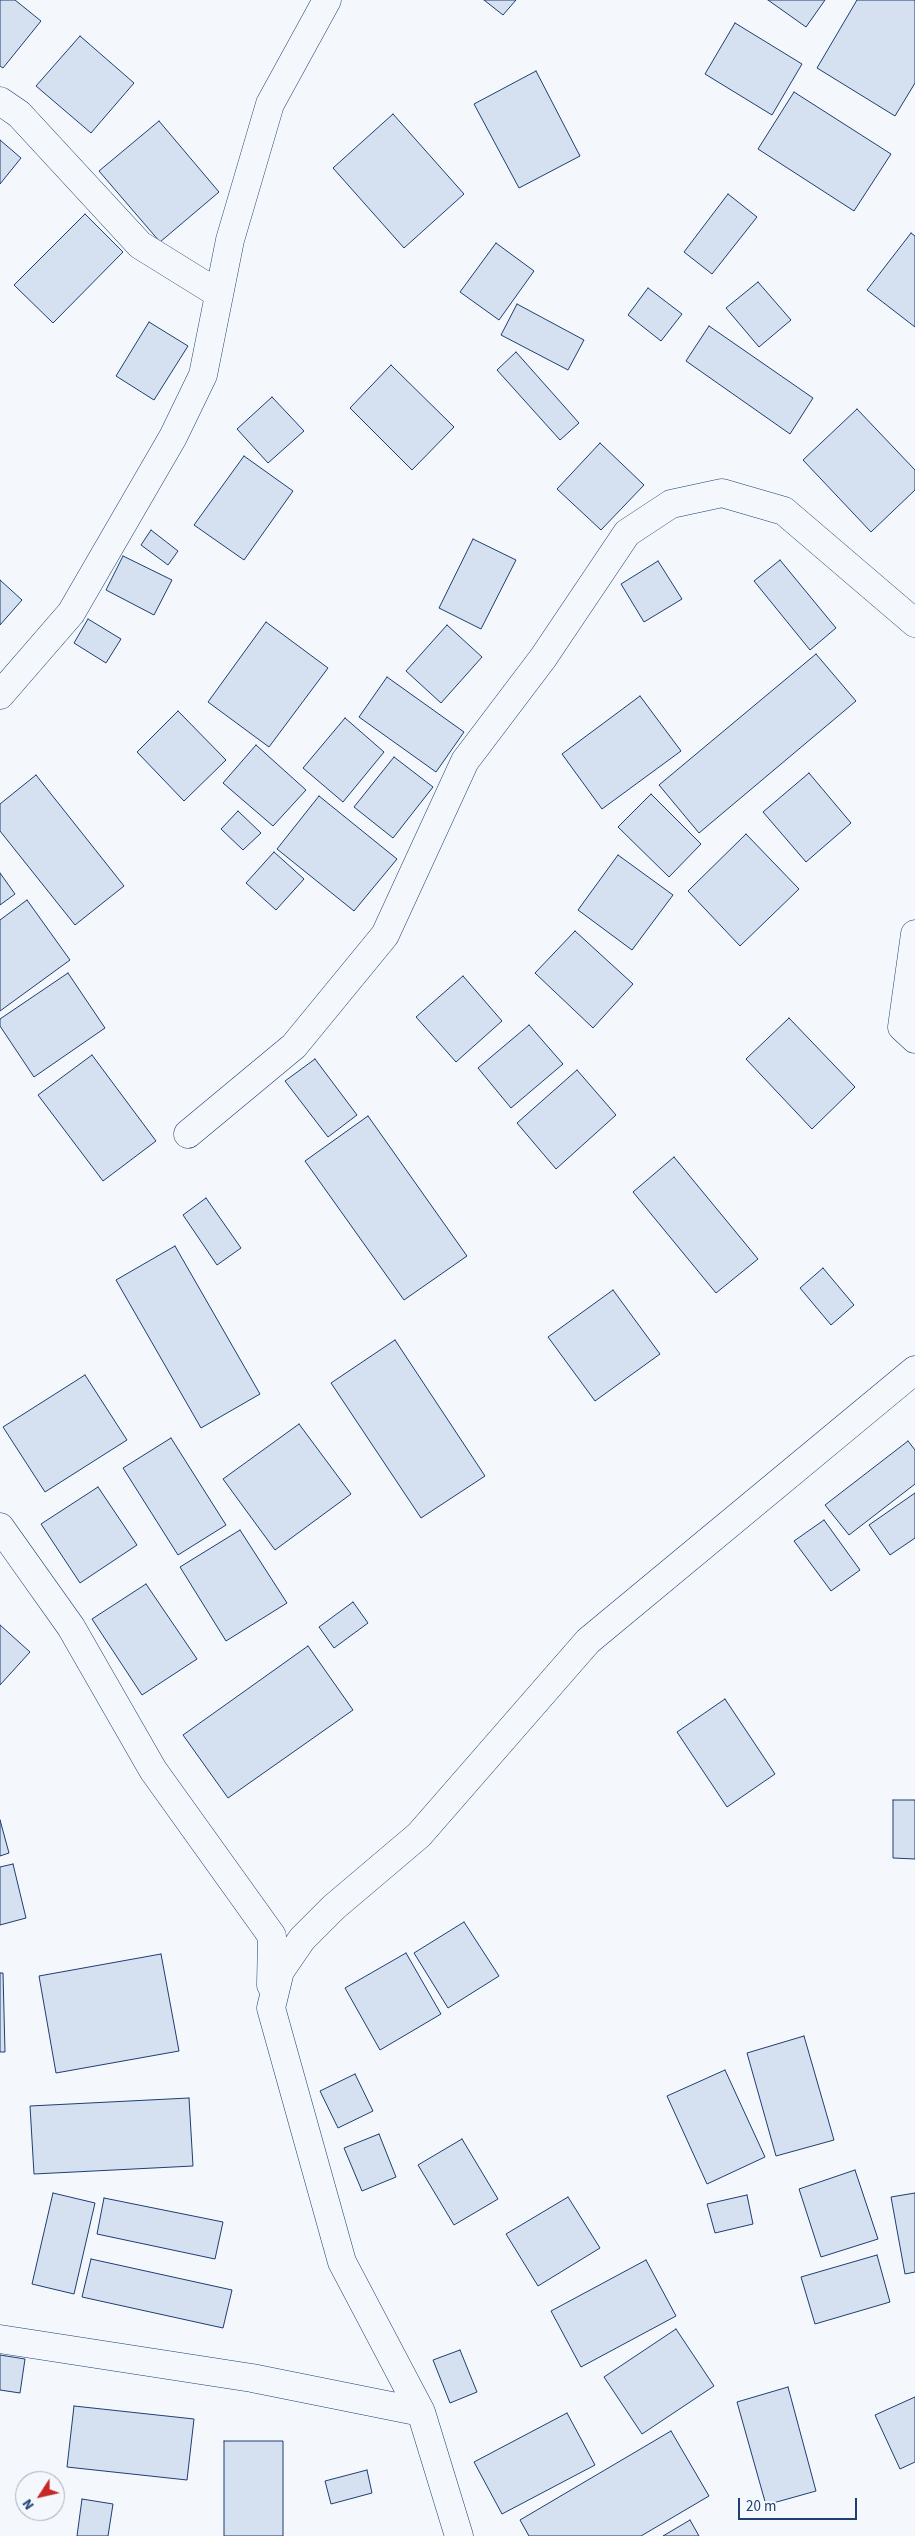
<!DOCTYPE html>
<style>
body{margin:0}
#map{position:relative;width:915px;height:2536px;overflow:hidden;background:#f4f7fb;font-family:"Source Sans 3",sans-serif}
canvas{display:block}
.north{position:absolute;left:15px;top:2471px;width:50px;height:50px;box-sizing:border-box;background:#f4f7fb;border:1px solid #9eadc5;border-radius:50%;rotate:235deg;font-size:14px;font-weight:700;line-height:20px;text-align:center;color:#1d3f73}
.north::after{content:'';display:block;margin:auto;width:18px;height:22px;background:#c62828;clip-path:polygon(50% 0,100% 100%,50% 72%,0 100%)}
.scale{position:absolute;left:738px;top:2498px;width:119px;height:22px;box-sizing:border-box;border:2px solid #1d3f73;border-top:0;padding-left:6px;font-size:15px;line-height:18px;white-space:nowrap;color:#1d3f73;-webkit-text-stroke:4px #f4f7fb;paint-order:stroke}
</style>
<div id="map">
<canvas width="915" height="2536"></canvas>
<div class="north">N</div>
<div class="scale">20 m</div>
</div>
<script>
const c = document.querySelector('canvas').getContext('2d');
c.lineJoin = 'round';
function paint(path, color) {
  c.fillStyle = color;
  c.fill(path, 'evenodd');
}
function shape(rows) {
  const path = new Path2D();
  for (const r of rows) {
    path.moveTo(r[0], r[1]);
    for (let i = 2; i < r.length; i += 2) path.lineTo(r[i], r[i + 1]);
  }
  return path;
}
function strokePath(path, color, width, dash) {
  c.strokeStyle = color;
  c.lineWidth = width;
  c.lineCap = dash ? 'butt' : 'round';
  c.setLineDash(dash || []);
  c.stroke(path);
}
const building = shape([
 [0,0,15,0,41,21,3,68,0,66,0,0],
 [484,0,516,0,503,15,484,0],
 [768,0,825,0,806,27,768,0],
 [857,0,915,0,915,83,895,116,817,68,857,0],
 [735,23,802,64,772,115,705,74,735,23],
 [80,36,134,83,91,133,36,86,80,36],
 [536,71,580,156,519,188,474,104,536,71],
 [794,92,891,154,854,211,758,149,794,92],
 [393,114,464,194,404,248,333,168,393,114],
 [159,121,219,192,160,242,99,171,159,121],
 [0,140,21,158,0,184,0,140],
 [728,194,757,217,712,274,684,252,728,194],
 [85,214,123,252,53,323,14,285,85,214],
 [911,233,915,236,915,327,867,290,911,233],
 [496,243,534,271,499,320,460,292,496,243],
 [758,282,791,320,759,347,726,308,758,282],
 [648,288,682,314,661,341,628,315,648,288],
 [517,304,584,340,568,370,501,335,517,304],
 [149,322,188,346,154,400,116,376,149,322],
 [709,326,813,398,790,434,686,361,709,326],
 [516,352,579,423,560,440,497,370,516,352],
 [391,365,454,427,412,470,350,408,391,365],
 [272,397,304,431,268,463,237,429,272,397],
 [857,409,915,470,915,490,871,532,803,460,857,409],
 [600,443,644,485,601,530,557,489,600,443],
 [244,456,293,491,244,560,194,525,244,456],
 [151,530,178,551,168,565,141,545,151,530],
 [473,539,516,560,481,629,439,608,473,539],
 [123,556,172,580,154,615,106,590,123,556],
 [780,560,836,628,810,650,754,581,780,560],
 [658,561,682,599,644,622,621,584,658,561],
 [0,580,22,600,0,625,0,580],
 [88,619,121,639,106,663,74,643,88,619],
 [266,622,328,668,269,747,208,702,266,622],
 [447,625,482,657,441,703,406,671,447,625],
 [816,654,856,701,699,833,659,785,816,654],
 [387,677,464,732,436,772,359,717,387,677],
 [640,696,681,751,602,809,562,754,640,696],
 [178,711,226,760,184,801,137,752,178,711],
 [345,718,384,752,343,802,303,768,345,718],
 [256,745,306,790,273,826,223,783,256,745],
 [394,757,433,787,393,838,354,807,394,757],
 [809,773,851,823,806,862,763,812,809,773],
 [36,775,124,886,75,925,0,831,0,804,36,775],
 [651,794,701,844,669,877,618,827,651,794],
 [319,796,397,859,354,911,277,849,319,796],
 [238,811,261,833,243,850,221,829,238,811],
 [746,834,799,889,740,946,688,891,746,834],
 [274,852,304,879,276,910,246,883,274,852],
 [618,855,673,895,632,950,578,910,618,855],
 [0,873,15,894,0,905,0,873],
 [27,900,70,960,0,1011,0,920,27,900],
 [575,931,633,984,593,1028,535,973,575,931],
 [68,973,105,1028,34,1077,0,1026,0,1019,68,973],
 [463,976,502,1021,456,1062,416,1017,463,976],
 [789,1018,855,1087,812,1129,746,1059,789,1018],
 [529,1025,563,1064,511,1108,478,1068,529,1025],
 [92,1055,156,1141,103,1181,38,1095,92,1055],
 [315,1059,357,1115,328,1137,285,1081,315,1059],
 [577,1070,616,1115,556,1169,517,1123,577,1070],
 [368,1116,467,1256,404,1300,305,1161,368,1116],
 [674,1157,758,1259,716,1293,633,1192,674,1157],
 [206,1198,241,1248,217,1265,183,1215,206,1198],
 [175,1246,260,1394,201,1428,116,1280,175,1246],
 [823,1268,854,1305,831,1325,800,1288,823,1268],
 [613,1290,660,1354,595,1401,548,1337,613,1290],
 [395,1340,485,1476,421,1518,331,1383,395,1340],
 [85,1375,127,1440,45,1492,3,1427,85,1375],
 [299,1424,351,1494,275,1550,223,1479,299,1424],
 [171,1438,226,1525,178,1555,123,1468,171,1438],
 [908,1441,915,1450,915,1484,849,1535,825,1505,908,1441],
 [98,1487,137,1545,80,1583,41,1524,98,1487],
 [915,1493,915,1538,890,1555,869,1525,915,1493],
 [824,1520,860,1570,831,1591,794,1541,824,1520],
 [240,1530,287,1603,226,1641,180,1567,240,1530],
 [146,1584,197,1659,142,1695,92,1619,146,1584],
 [353,1602,368,1623,334,1648,319,1627,353,1602],
 [0,1625,30,1652,0,1685,0,1625],
 [308,1646,353,1710,228,1798,183,1735,308,1646],
 [725,1699,775,1774,727,1807,677,1732,725,1699],
 [893,1800,915,1800,915,1859,893,1858,893,1800],
 [0,1820,9,1853,0,1856,0,1820],
 [13,1864,26,1918,0,1925,0,1867,13,1864],
 [464,1922,499,1976,448,2008,414,1953,464,1922],
 [406,1953,441,2014,380,2050,345,1988,406,1953],
 [161,1954,179,2051,56,2073,39,1976,161,1954],
 [0,1973,3,1973,5,2052,0,2052,0,1973],
 [804,2036,834,2140,776,2156,747,2053,804,2036],
 [725,2070,765,2157,707,2184,667,2096,725,2070],
 [355,2074,373,2111,338,2128,320,2091,355,2074],
 [189,2098,193,2166,34,2174,30,2106,189,2098],
 [379,2134,396,2177,362,2191,344,2148,379,2134],
 [462,2139,498,2199,454,2225,418,2165,462,2139],
 [855,2170,878,2239,821,2257,799,2189,855,2170],
 [53,2193,95,2203,74,2294,32,2284,53,2193],
 [915,2193,915,2272,905,2274,891,2197,915,2193],
 [747,2195,753,2224,715,2233,707,2204,747,2195],
 [568,2197,600,2248,538,2286,506,2234,568,2197],
 [104,2198,223,2222,215,2259,97,2234,104,2198],
 [877,2255,890,2302,815,2324,801,2277,877,2255],
 [91,2259,232,2290,223,2328,82,2297,91,2259],
 [646,2260,676,2316,581,2367,551,2311,646,2260],
 [676,2329,714,2386,642,2434,604,2377,676,2329],
 [460,2350,477,2392,450,2403,433,2360,460,2350],
 [0,2355,25,2359,20,2393,0,2390,0,2355],
 [788,2387,816,2491,766,2505,737,2402,788,2387],
 [915,2397,915,2462,900,2469,875,2415,915,2397],
 [74,2406,194,2419,187,2480,67,2467,74,2406],
 [567,2413,595,2465,502,2514,474,2462,567,2413],
 [671,2431,709,2496,641,2536,529,2536,520,2520,671,2431],
 [224,2441,283,2441,283,2536,224,2536,224,2441],
 [367,2470,372,2493,331,2504,325,2481,367,2470],
 [82,2499,113,2504,108,2536,77,2536,82,2499],
 [690,2520,699,2536,663,2536,690,2520]
]);
paint(building, '#d5e0f0');
strokePath(building, '#1d3f73', 1);
const minor = shape([
 [0,101,19,114,140,245,219,294],
 [0,695,71,613,173,437,203,375,230,240,270,104,327,0],
 [915,934,902,1027,915,1039],
 [188,1134,294,1046,385,935,465,761,543,658,627,533,671,504,722,493,784,511,915,623],
 [0,1527,71,1627,153,1770,272,1936,271,1985],
 [0,2339,252,2378,421,2412],
 [459,2536,421,2412,342,2262,271,2008,280,1971,302,1939,334,1907,419,1835,588,1641,915,1370]
]);
strokePath(minor, '#1d3f73', 29);
strokePath(minor, '#f4f7fb', 28);
</script>
